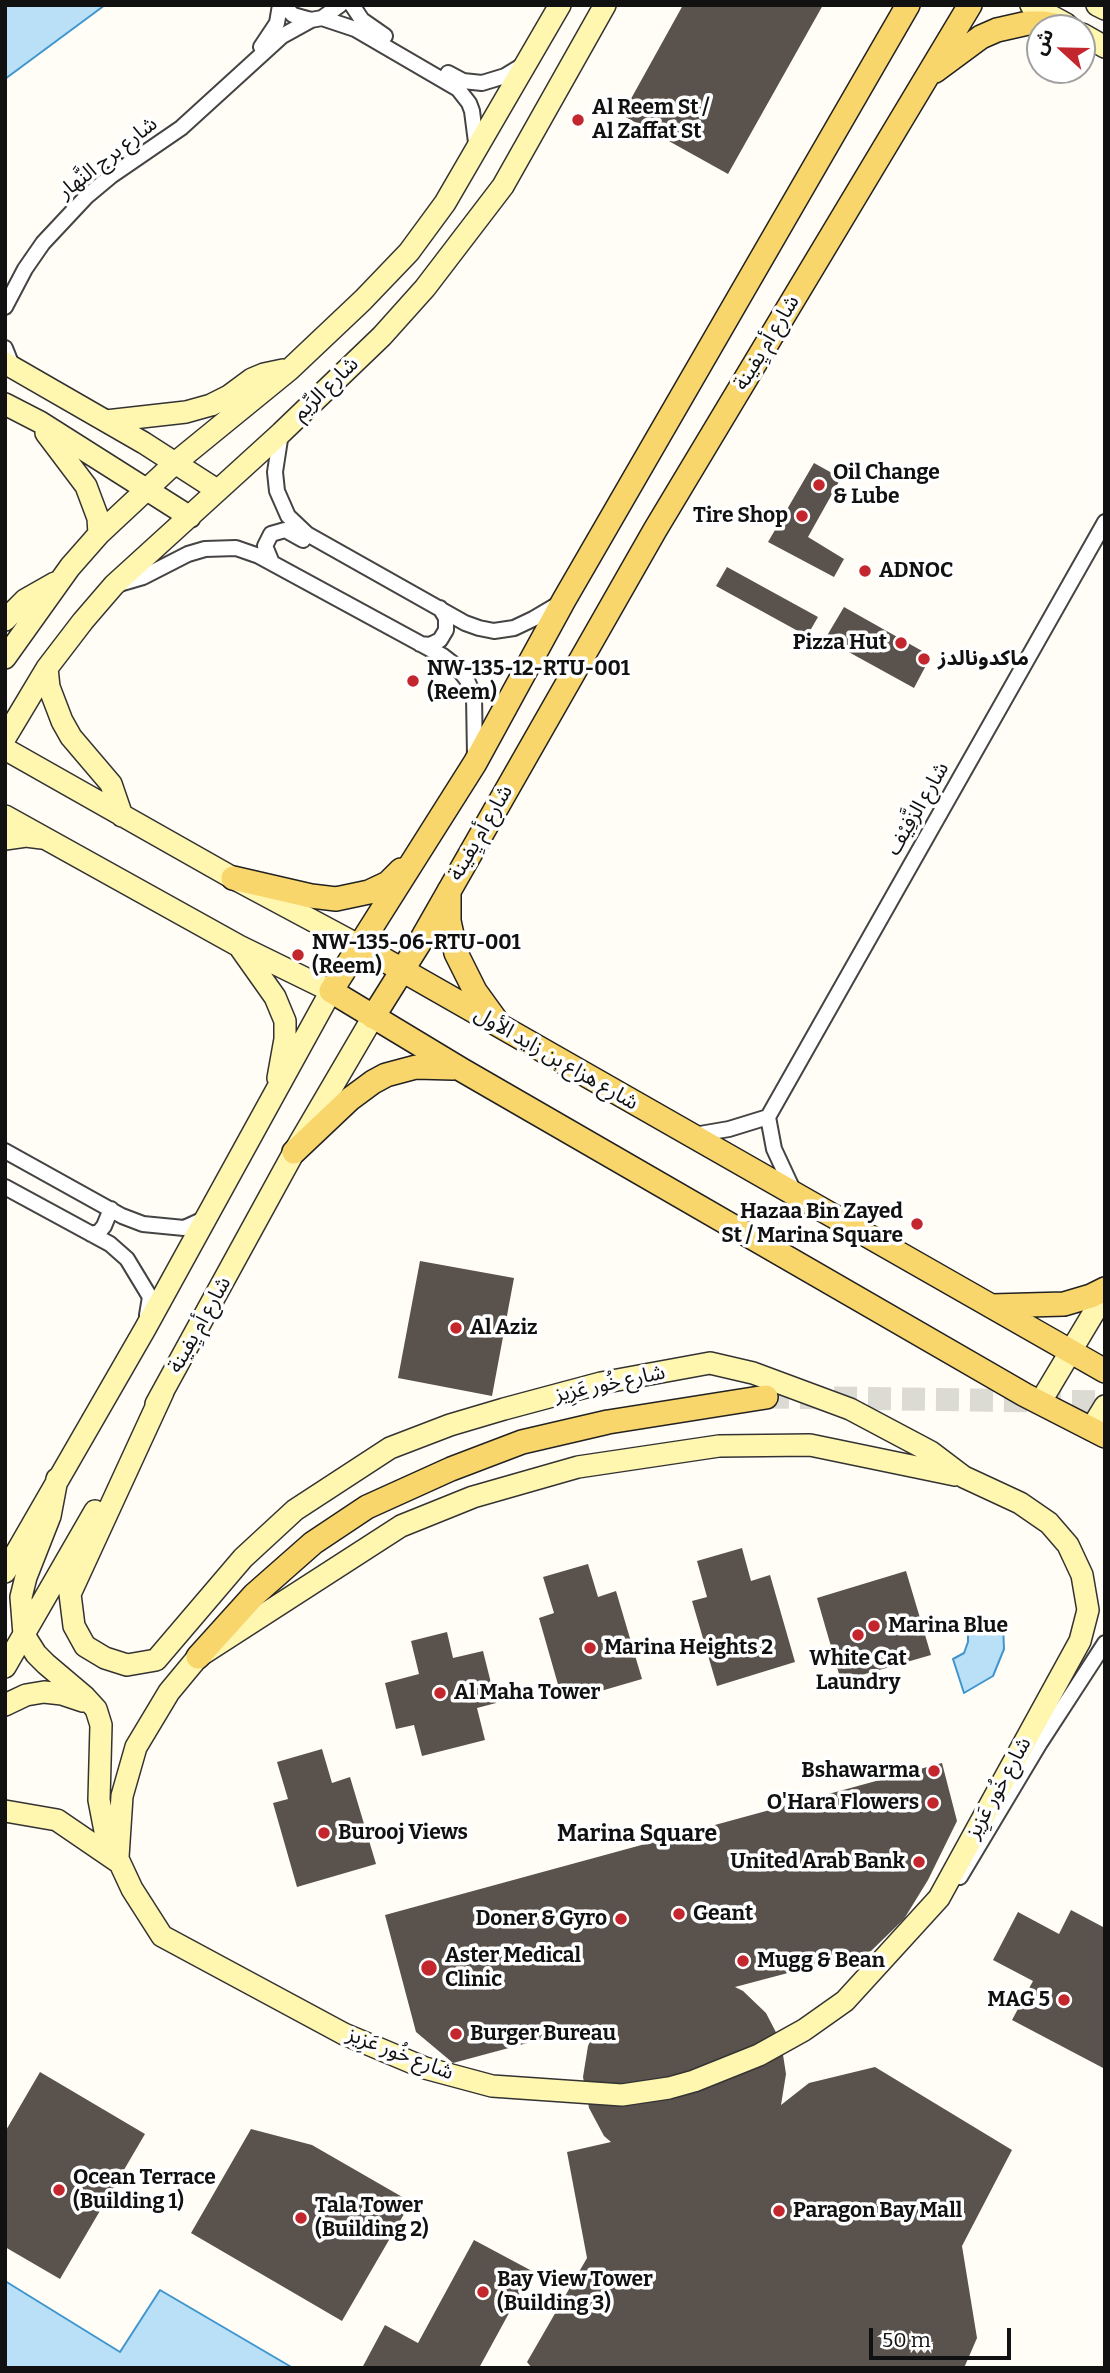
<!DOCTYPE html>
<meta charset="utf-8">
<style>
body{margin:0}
#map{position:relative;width:1110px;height:2373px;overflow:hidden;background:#fffdf5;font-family:Bitter,"Noto Sans Arabic",serif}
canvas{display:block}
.frame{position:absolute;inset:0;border:7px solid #111;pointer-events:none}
.north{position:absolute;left:1026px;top:14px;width:70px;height:70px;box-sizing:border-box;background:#fff;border:2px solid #a0a0a0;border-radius:50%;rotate:292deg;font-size:19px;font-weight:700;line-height:28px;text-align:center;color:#111}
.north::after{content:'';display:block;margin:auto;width:24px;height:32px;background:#c4262e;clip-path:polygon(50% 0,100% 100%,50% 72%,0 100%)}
.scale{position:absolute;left:869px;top:2328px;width:142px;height:32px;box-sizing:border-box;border:4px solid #111;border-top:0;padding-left:9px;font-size:21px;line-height:24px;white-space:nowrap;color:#111;-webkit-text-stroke:5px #fff;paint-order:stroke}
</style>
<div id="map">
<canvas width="1110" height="2373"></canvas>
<div class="frame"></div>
<div class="north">ش</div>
<div class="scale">50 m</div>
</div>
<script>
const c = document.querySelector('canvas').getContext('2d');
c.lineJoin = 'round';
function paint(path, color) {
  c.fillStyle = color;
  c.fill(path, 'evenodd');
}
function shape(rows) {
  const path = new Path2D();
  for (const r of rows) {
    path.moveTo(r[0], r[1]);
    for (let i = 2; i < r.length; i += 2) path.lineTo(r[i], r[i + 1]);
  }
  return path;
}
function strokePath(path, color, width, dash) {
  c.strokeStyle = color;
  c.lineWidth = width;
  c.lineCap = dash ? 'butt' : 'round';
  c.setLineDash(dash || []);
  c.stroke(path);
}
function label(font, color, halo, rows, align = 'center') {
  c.font = font + ' Bitter,"Noto Sans Arabic",serif';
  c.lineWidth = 7;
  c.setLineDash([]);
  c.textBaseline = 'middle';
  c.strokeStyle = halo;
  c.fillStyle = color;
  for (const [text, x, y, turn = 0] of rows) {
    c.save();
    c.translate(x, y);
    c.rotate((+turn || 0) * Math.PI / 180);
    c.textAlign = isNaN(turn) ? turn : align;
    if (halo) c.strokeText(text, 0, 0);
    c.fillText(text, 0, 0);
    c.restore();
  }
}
const water = shape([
 [5,5,105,5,5,79,5,5],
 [1003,1625,1004,1649,993,1676,964,1693,953,1659,964,1653,968,1642,968,1634,1003,1625],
 [5,2281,120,2352,160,2290,293,2368,5,2368,5,2281]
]);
paint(water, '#b9e0f7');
strokePath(water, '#3f96cf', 2);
paint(shape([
 [683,5,823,5,728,174,622,115],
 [814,463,841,478,808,537,844,559,834,577,768,542],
 [727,567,818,617,807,636,716,586],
 [844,607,931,656,914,688,825,639],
 [420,1261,514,1278,492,1396,398,1378],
 [742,1548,751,1581,770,1575,795,1662,717,1686,692,1601,707,1597,697,1561],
 [588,1564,598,1597,616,1591,642,1679,563,1702,539,1618,554,1613,543,1577],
 [906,1571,931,1655,841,1681,817,1598],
 [447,1632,453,1658,483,1651,496,1703,477,1708,485,1740,422,1756,414,1725,396,1729,385,1683,419,1674,411,1641],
 [322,1749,332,1783,350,1777,376,1864,297,1887,273,1803,288,1799,277,1762],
 [942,1763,957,1821,928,1880,904,1919,871,1951,735,1987,743,1991,766,2013,781,2042,786,2074,781,2105,809,2083,875,2067,1012,2150,962,2246,977,2338,964,2368,532,2368,527,2362,587,2258,567,2152,611,2142,604,2136,589,2108,583,2077,588,2046,598,2024,453,2063,416,2032,385,1915],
 [1071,1910,1105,1928,1105,2069,1012,2020,1033,1981,993,1960,1018,1912,1059,1934],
 [40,2072,145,2134,60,2279,5,2247,5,2132],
 [251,2129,312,2145,411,2202,342,2321,191,2233],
 [474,2240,532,2271,479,2368,362,2368,385,2325,418,2343]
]), '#5a524d');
strokePath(shape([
 [766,1397,1105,1402]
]), '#dbdad3', 23, [23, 11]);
const street = shape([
 [283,5,293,15,311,20,322,18,340,5],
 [352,5,362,20,385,36],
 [322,18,355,29,458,89,469,103,472,111,477,150],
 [261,47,277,23,280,5],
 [448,73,463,81,482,83,505,76,523,65],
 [5,307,25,269,43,243,87,196,111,176,181,128,282,36,311,20],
 [5,348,13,368],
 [281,433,275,472,277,491,288,516,307,534,465,623,479,628,494,631,514,628,533,619,560,603],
 [272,563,265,546,271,534,285,530,303,540],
 [119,584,143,577,188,554,205,549,236,548,259,556,443,656,456,666,467,680,474,696,475,756],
 [420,644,430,645,440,640,446,630,446,618,440,608],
 [694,1135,729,1129,768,1117],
 [5,1151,122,1216,143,1224,184,1228,206,1218],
 [5,1187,110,1244,127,1259,150,1297,147,1315],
 [794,1192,774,1149,768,1117,1105,522],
 [91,1234,99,1232,104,1226,111,1209],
 [960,1877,1040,1743,1105,1643]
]);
const secondary = shape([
 [1031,5,1066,24],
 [1097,5,1105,9],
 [1082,34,1105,47],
 [5,363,144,443,217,490],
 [5,404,40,422,190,517],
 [106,421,186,412,211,405,229,396,252,379,264,374,283,370],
 [46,433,86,486,98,518,99,534],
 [5,620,25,600,55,583],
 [5,658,70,567,99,534,175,463,289,370,363,300,409,252,445,203,560,5],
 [47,668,49,687,62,721,71,737,111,784,122,816],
 [5,738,47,668,83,621,114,585,281,433,382,336,425,288,503,186,605,5],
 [5,749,233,878,360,946],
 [5,816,239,946,331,991,145,1329,5,1572],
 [5,839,26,836,42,838],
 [241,949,275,997,285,1021,285,1039,278,1078],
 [1041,1401,1105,1294],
 [156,1404,294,1152,373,1017],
 [1091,1429,1105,1406],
 [57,1479,50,1516,26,1577,21,1597,24,1635,36,1654,46,1664,85,1697,96,1709,101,1725,99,1800,105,1831,132,1889,162,1936,344,2034,425,2068,492,2086,622,2095,669,2088,694,2081,759,2055,804,2030,845,2001,939,1898,1080,1641,1088,1610,1082,1575,1068,1545,1049,1523,1020,1503,964,1477,931,1452,850,1409,753,1373,710,1363,601,1383,504,1409,450,1425,390,1448,295,1510,243,1558,156,1660,127,1665,105,1658,85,1646,74,1626,70,1594,163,1392],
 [5,1667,95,1511],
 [5,1705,26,1695,44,1692,62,1694,83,1701],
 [5,1811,57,1820,117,1861],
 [118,1857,122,1796,136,1747,169,1692,198,1657,401,1526,473,1497,578,1467,719,1446,810,1445,955,1475]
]);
const primary = shape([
 [908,5,564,600,475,763,331,991,462,1070,1025,1395,1105,1436],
 [935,71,981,37,997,30,1028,23,1044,23,1069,28],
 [233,878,311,896,336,899,369,892,388,883,401,870],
 [449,891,449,921,456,953,475,991,496,1020],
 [360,946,1105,1371],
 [373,1017,420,942,655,530,970,5],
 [294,1152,350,1099,373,1082,386,1075,416,1067,453,1068],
 [992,1306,1064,1304,1091,1296,1105,1289],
 [198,1657,254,1595,313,1543,367,1507,451,1469,522,1442,608,1422,766,1397]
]);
strokePath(street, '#444', 18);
strokePath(secondary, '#333', 24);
strokePath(primary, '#222', 26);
strokePath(street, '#fff', 14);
strokePath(secondary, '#fff6b0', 21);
strokePath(primary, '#f9d66b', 23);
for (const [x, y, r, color] of [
 [578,120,7,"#c4262e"],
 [819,485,7,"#c4262e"],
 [802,516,7,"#c4262e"],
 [865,571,7,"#c4262e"],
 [901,643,7,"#c4262e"],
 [924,659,7,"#c4262e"],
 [413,681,7,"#c4262e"],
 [298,955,7,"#c4262e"],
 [917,1224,7,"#c4262e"],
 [456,1328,7,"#c4262e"],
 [874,1626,7,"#c4262e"],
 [858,1635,7,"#c4262e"],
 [590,1648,7,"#c4262e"],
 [440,1693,7,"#c4262e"],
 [934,1771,7,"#c4262e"],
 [933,1803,7,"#c4262e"],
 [324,1833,7,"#c4262e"],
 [919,1862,7,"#c4262e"],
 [679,1914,7,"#c4262e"],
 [621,1919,7,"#c4262e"],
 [743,1961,7,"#c4262e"],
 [429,1968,9,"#c4262e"],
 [1064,2000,7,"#c4262e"],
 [456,2034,7,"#c4262e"],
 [59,2190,7,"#c4262e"],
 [779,2211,7,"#c4262e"],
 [301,2218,7,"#c4262e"],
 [483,2292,7,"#c4262e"]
]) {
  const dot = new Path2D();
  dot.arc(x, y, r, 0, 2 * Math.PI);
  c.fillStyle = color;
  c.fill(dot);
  strokePath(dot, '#fff', 2.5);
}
label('bold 21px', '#111', '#fff', [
 ["Al Reem St /",592,108],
 ["Al Zaffat St",592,132],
 ["Oil Change",833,473],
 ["& Lube",833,497],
 ["Tire Shop",788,516,"right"],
 ["ADNOC",879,571],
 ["Pizza Hut",887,643,"right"],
 ["ماكدونالدز",938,659],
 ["NW-135-12-RTU-001",427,669],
 ["(Reem)",427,693],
 ["NW-135-06-RTU-001",312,943],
 ["(Reem)",312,967],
 ["Hazaa Bin Zayed",903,1212,"right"],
 ["St / Marina Square",903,1236,"right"],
 ["Al Aziz",470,1328],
 ["Marina Blue",888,1626],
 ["Marina Heights 2",604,1648],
 ["White Cat",858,1659,"center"],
 ["Laundry",858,1683,"center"],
 ["Al Maha Tower",454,1693],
 ["Bshawarma",920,1771,"right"],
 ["O'Hara Flowers",919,1803,"right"],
 ["Burooj Views",338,1833],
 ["United Arab Bank",905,1862,"right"],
 ["Geant",693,1914],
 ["Doner & Gyro",607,1919,"right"],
 ["Aster Medical",445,1956],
 ["Clinic",445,1980],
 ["Mugg & Bean",757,1961],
 ["MAG 5",1050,2000,"right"],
 ["Burger Bureau",470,2034],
 ["Ocean Terrace",73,2178],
 ["(Building 1)",73,2202],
 ["Tala Tower",315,2206],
 ["(Building 2)",315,2230],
 ["Paragon Bay Mall",793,2211],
 ["Bay View Tower",497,2280],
 ["(Building 3)",497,2304]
], 'left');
label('21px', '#111', '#fff', [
 ["شارع برج النَّهار",108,158,-38],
 ["شارع أم يِفينة",767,343,-59],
 ["شارع الرِّيم",326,389,-44],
 ["شارع الزَّفِيْف",918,809,-60],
 ["شارع أم يِفينة",481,833,-60],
 ["شارع هزاع بن زايد الأول",556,1059,30],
 ["شارع أم يِفينة",200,1325,-61],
 ["شارع خُور عَزِيز",610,1384,-12],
 ["شارع خُور عَزِيز",999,1788,-61],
 ["شارع خُور عَزِيز",400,2054,21]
]);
label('bold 23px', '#111', '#fff', [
 ["Marina Square",637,1835]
]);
</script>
